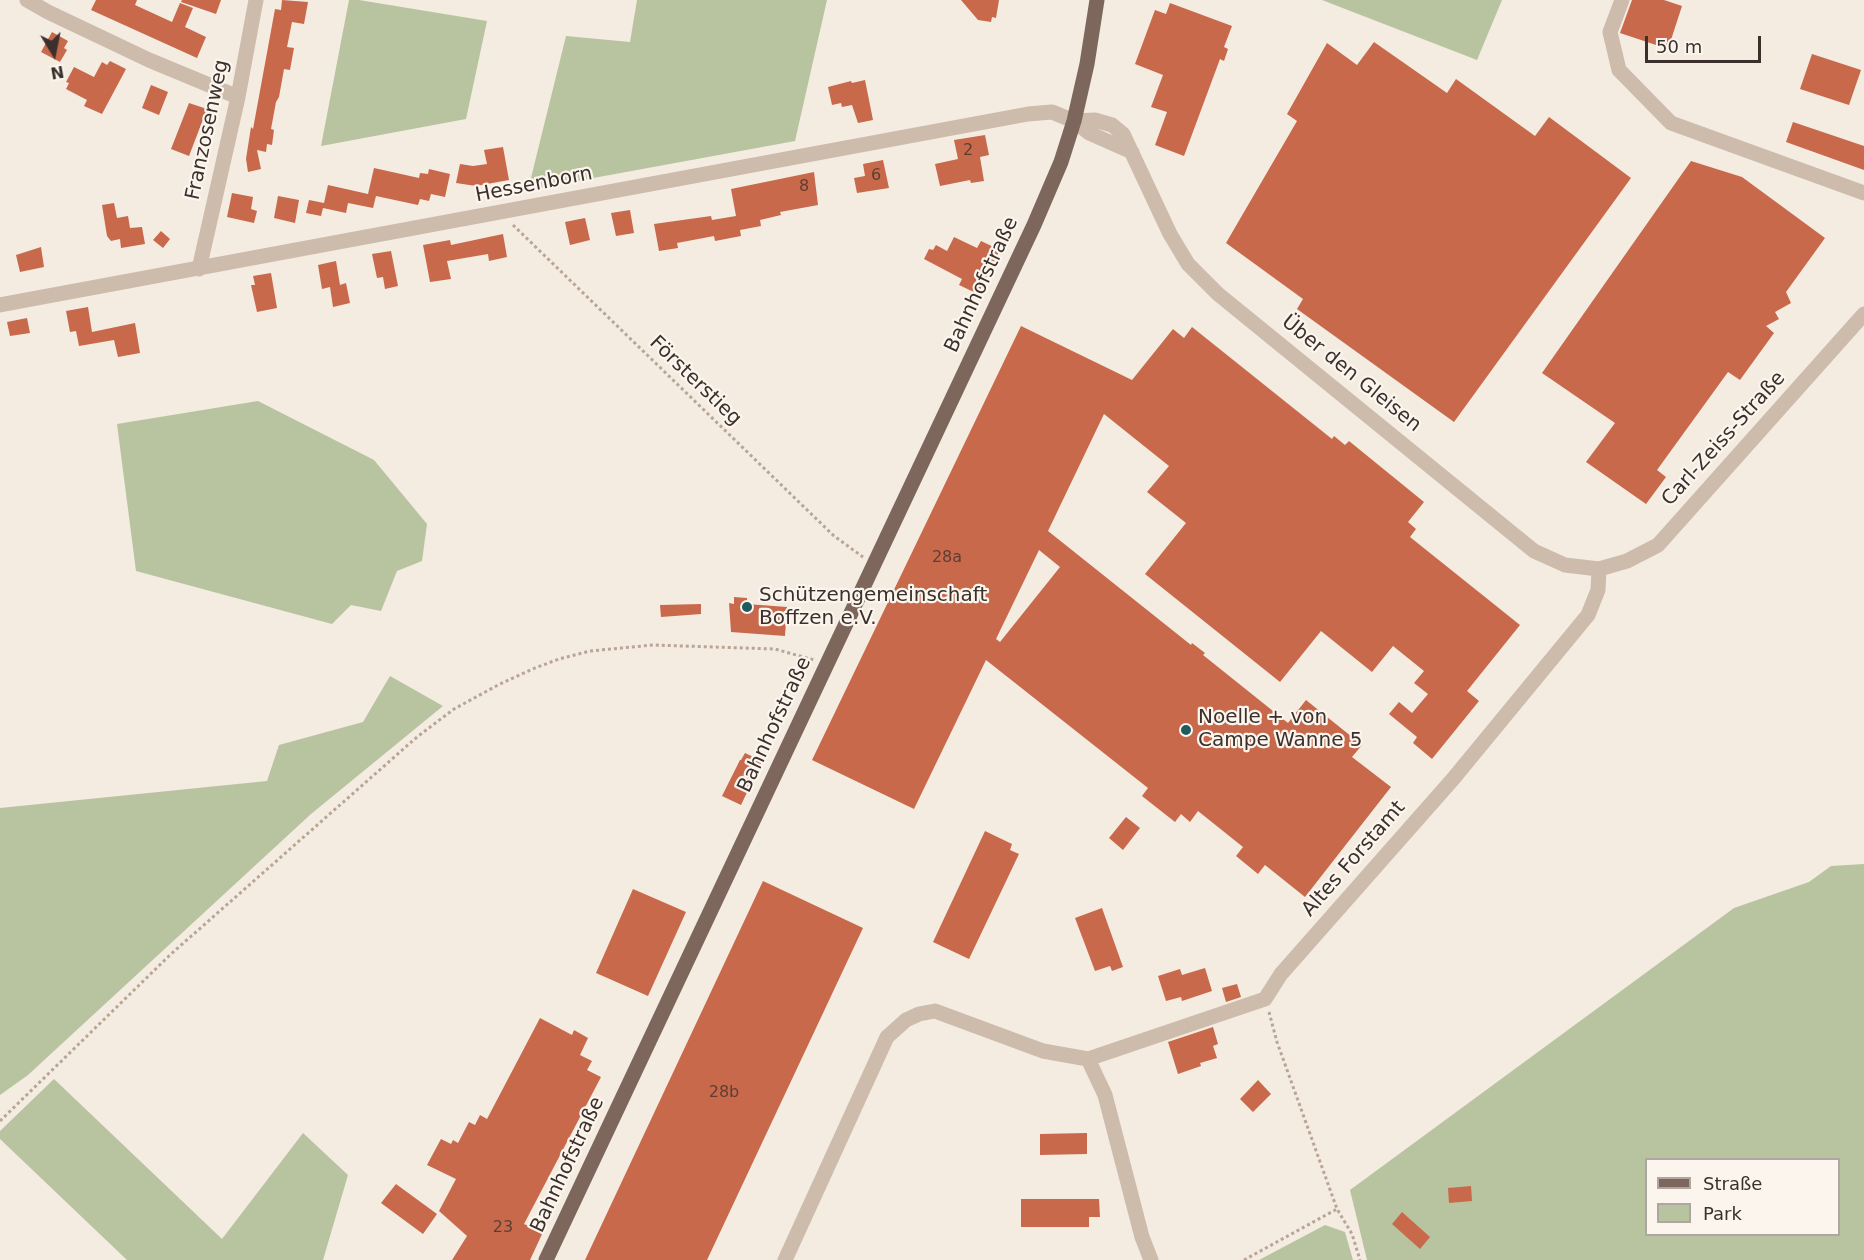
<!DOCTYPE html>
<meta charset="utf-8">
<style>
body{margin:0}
#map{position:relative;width:1864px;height:1260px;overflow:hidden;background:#f4ebe1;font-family:"DejaVu Sans",sans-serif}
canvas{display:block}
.legend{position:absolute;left:1645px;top:1158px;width:195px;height:78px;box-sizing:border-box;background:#fbf5ee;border:2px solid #aea6a0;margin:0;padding:8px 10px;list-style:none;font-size:18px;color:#3b302b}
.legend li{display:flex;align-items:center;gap:12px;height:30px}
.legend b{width:30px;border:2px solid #aea6a0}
.north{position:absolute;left:24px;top:24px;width:60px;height:60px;-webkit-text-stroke:4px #fbf5ee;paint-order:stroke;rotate:170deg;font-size:16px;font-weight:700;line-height:24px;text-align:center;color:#3b302b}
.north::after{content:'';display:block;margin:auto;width:21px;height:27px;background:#3b302b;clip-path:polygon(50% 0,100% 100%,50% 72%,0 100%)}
.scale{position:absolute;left:1645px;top:36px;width:116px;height:27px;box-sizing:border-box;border:3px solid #3b302b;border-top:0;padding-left:8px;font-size:18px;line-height:21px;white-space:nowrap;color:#3b302b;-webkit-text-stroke:4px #fbf5ee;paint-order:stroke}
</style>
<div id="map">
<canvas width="1864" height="1260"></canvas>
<ul class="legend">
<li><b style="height:8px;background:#7d675c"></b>Straße</li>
<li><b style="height:16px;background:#b8c4a0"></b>Park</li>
</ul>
<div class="north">N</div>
<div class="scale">50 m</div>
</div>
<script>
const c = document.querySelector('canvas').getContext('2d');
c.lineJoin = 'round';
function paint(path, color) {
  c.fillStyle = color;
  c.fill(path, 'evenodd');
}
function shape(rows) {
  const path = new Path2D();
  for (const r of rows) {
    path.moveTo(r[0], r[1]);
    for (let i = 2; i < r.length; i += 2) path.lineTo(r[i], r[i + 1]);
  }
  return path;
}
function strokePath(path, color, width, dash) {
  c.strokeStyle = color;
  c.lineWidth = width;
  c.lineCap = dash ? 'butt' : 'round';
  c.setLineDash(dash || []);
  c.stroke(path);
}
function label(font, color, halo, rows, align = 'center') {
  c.font = font + ' "DejaVu Sans",sans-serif';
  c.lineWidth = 4.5;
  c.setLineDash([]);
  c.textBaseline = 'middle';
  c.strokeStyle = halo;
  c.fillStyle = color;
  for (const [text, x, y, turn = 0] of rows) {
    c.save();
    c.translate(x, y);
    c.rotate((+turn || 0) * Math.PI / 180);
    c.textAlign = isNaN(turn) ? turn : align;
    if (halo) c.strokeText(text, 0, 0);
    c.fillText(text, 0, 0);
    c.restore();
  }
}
paint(shape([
 [349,0,359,0,487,21,466,119,321,146],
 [637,0,827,0,795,141,528,190,566,36,630,42],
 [1322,0,1502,0,1477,60],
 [258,401,374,460,427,524,422,561,397,571,381,611,351,605,332,624,136,571,117,424],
 [390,676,443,706,311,814,28,1075,0,1095,0,808,267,781,279,745,363,722],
 [1864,864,1864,1260,1367,1260,1350,1190,1734,908,1809,882,1831,866],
 [1646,1160,1838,1160,1838,1234,1646,1234],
 [54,1079,222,1239,303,1133,348,1175,323,1260,127,1260,0,1139,0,1131],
 [1325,1225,1345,1232,1353,1260,1259,1260]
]), '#b8c4a0');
paint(shape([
 [96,0,137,0,135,5,172,22,180,3,193,8,185,27,206,37,197,58,91,10],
 [182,0,221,0,216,14,181,2],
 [282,0,308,2,304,24,292,22,287,47,294,48,290,70,284,69,279,97,276,102,271,129,274,130,272,145,267,144,266,152,257,150,261,169,248,172,246,159,251,127,253,129,275,9,281,10],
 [961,0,999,0,996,18,992,17,991,22,978,20],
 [1632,0,1664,0,1682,6,1668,49,1620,33],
 [1170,3,1232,26,1224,47,1228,49,1224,61,1220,59,1184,156,1155,145,1167,112,1151,107,1163,75,1135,64,1155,10,1166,14],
 [52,32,68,41,64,48,67,50,60,62,41,52],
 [1374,42,1447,93,1456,79,1535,136,1549,117,1631,178,1454,422,1297,309,1303,299,1226,243,1297,121,1287,114,1327,43,1357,65],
 [1812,54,1861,70,1849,105,1800,89],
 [110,61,126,69,102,114,84,106,87,100,66,89,69,83,66,82,74,67,94,77,102,62,107,65],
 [865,80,873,120,858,123,852,105,842,107,841,103,832,105,828,87,851,81,852,83],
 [151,85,168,92,159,115,142,108],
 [189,103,207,109,189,156,171,149],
 [1793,122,1864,146,1864,170,1786,142],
 [985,135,989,155,980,157,984,181,971,183,970,180,940,186,935,164,958,159,954,140],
 [503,147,509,180,476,186,456,183,460,164,473,166,487,164,484,150],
 [883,160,889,188,857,193,854,178,865,176,863,164],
 [1691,161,1742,177,1825,238,1786,292,1791,303,1775,312,1779,319,1766,326,1774,333,1740,380,1728,372,1657,470,1666,477,1646,504,1586,462,1615,423,1542,373],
 [374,168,419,178,420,173,428,174,429,169,450,174,445,197,431,194,429,201,420,199,418,205,376,196,373,208,348,203,346,213,323,208,321,216,306,213,309,200,324,203,328,185,368,194],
 [814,172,818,205,780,212,781,215,760,220,761,226,740,230,741,236,715,241,714,236,677,243,678,248,659,251,654,224,711,216,712,220,736,216,731,189],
 [232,193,253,197,251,209,257,211,254,223,227,217],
 [278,196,299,200,295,223,274,218],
 [114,203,117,218,128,216,130,228,142,227,145,244,121,248,120,239,111,241,107,236,102,205],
 [630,210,634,233,616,236,611,213],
 [585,218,590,240,570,245,565,222],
 [161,231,170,239,163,248,153,240],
 [503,234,507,257,489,261,488,254,447,261,451,279,430,282,423,245,450,240,451,245],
 [954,237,977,248,981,241,1000,250,978,294,959,285,962,279,924,259,929,249,933,250,936,245,947,251],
 [41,247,44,267,20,272,16,255],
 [391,251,398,286,385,289,383,277,377,278,372,254],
 [336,261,340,285,346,283,350,303,333,307,330,287,322,289,318,265],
 [271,273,277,308,257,312,251,285,255,285,253,276],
 [88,307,92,332,135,323,140,353,118,357,114,340,79,346,76,331,70,332,66,311],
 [27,318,30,333,10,336,7,322],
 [1021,326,1132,380,1173,329,1184,338,1192,327,1332,439,1334,436,1345,445,1349,441,1424,502,1408,522,1416,529,1410,537,1520,625,1467,691,1479,701,1432,759,1413,743,1417,737,1389,714,1399,702,1412,713,1428,694,1414,683,1424,671,1393,646,1372,672,1321,631,1280,682,1145,574,1186,523,1147,492,1169,466,1104,414,1048,531,1191,645,1192,643,1205,653,1203,655,1288,723,1306,700,1362,745,1352,757,1391,787,1305,897,1265,865,1258,874,1236,856,1243,847,1198,811,1190,822,1181,814,1175,822,1142,796,1148,788,986,660,914,809,812,760],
 [1039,550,1060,567,1000,642,996,639],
 [734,597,747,598,747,604,787,607,785,636,731,632,729,603,734,604],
 [701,604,701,614,661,617,660,605],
 [745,753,762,761,741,805,722,796,740,760,741,760],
 [1126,817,1140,828,1123,850,1109,838],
 [985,831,1012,844,1010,850,1019,854,969,959,933,942],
 [763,881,863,928,707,1260,585,1260],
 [633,889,686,912,648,996,596,973],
 [1102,908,1123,967,1112,971,1110,966,1095,971,1075,918],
 [1205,968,1212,991,1182,1001,1181,997,1166,1001,1158,976,1180,969,1182,975],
 [1237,984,1241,997,1226,1002,1222,988],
 [540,1018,572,1035,574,1030,588,1038,580,1055,592,1061,587,1070,601,1077,524,1224,543,1232,530,1260,452,1260,467,1236,439,1211,456,1179,427,1165,441,1139,451,1144,453,1140,458,1143,469,1122,475,1125,480,1115,487,1119],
 [1213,1027,1218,1044,1213,1046,1217,1058,1200,1063,1201,1066,1178,1074,1168,1042],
 [1258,1080,1271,1094,1253,1112,1240,1099],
 [1087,1133,1087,1154,1040,1155,1040,1134],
 [396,1184,437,1214,423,1234,381,1203],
 [1471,1186,1472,1201,1449,1203,1448,1188],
 [1021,1199,1099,1199,1100,1217,1089,1217,1089,1227,1021,1227],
 [1402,1212,1430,1237,1420,1249,1392,1224]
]), '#c8694b');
strokePath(shape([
 [513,225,834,536,863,557],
 [1269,1012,1277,1042,1337,1209,1352,1234,1360,1260],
 [0,1121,171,954,417,737,454,709,498,685,535,668,559,659,590,651,653,645,775,649,814,660],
 [1244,1260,1337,1209]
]), '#b9a596', 3, [3, 3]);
strokePath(shape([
 [27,0,48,12,149,60,238,97],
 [1622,0,1610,32,1619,70,1671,123,1864,193],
 [1074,121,1095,120,1112,125,1123,134,1170,234,1188,264,1218,294,1534,551,1565,565,1599,569,1627,561,1658,545,1864,314],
 [199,269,238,97,256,0],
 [0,305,1028,114,1052,112,1074,121,1089,133,1132,152],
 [1088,1059,1105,1095,1142,1237,1151,1260],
 [785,1260,887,1037,906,1020,919,1014,935,1011,1043,1051,1088,1059,1265,999,1281,974,1453,779,1588,615,1598,590,1599,569]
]), '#cdbbac', 15);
strokePath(shape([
 [546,1260,1034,225,1061,162,1074,121,1087,64,1097,0]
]), '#7d675c', 15);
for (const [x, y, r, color] of [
 [747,607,6,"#1f5a5e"],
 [1186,730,6,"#1f5a5e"]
]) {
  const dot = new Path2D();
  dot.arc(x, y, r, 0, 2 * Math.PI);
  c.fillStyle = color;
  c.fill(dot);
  strokePath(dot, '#fbf5ee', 2);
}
label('16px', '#5e3e33', null, [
 ["2",968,151],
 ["6",876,176],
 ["8",804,187],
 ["28a",947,558],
 ["28b",724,1093],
 ["23",503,1228]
]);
label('20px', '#3b302b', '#fbf5ee', [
 ["Franzosenweg",208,130,-78],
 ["Hessenborn",534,185,-11],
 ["Bahnhofstraße",982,285,-65],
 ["Über den Gleisen",1351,374,39],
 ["Försterstieg",695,381,44],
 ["Carl-Zeiss-Straße",1724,439,-48],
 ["Bahnhofstraße",775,725,-65],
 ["Altes Forstamt",1354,859,-49],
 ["Bahnhofstraße",568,1165,-65]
]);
label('20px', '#3b302b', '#fbf5ee', [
 ["Schützengemeinschaft",759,596],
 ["Boffzen e.V.",759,619],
 ["Noelle + von",1198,718],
 ["Campe Wanne 5",1198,741]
], 'left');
</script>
